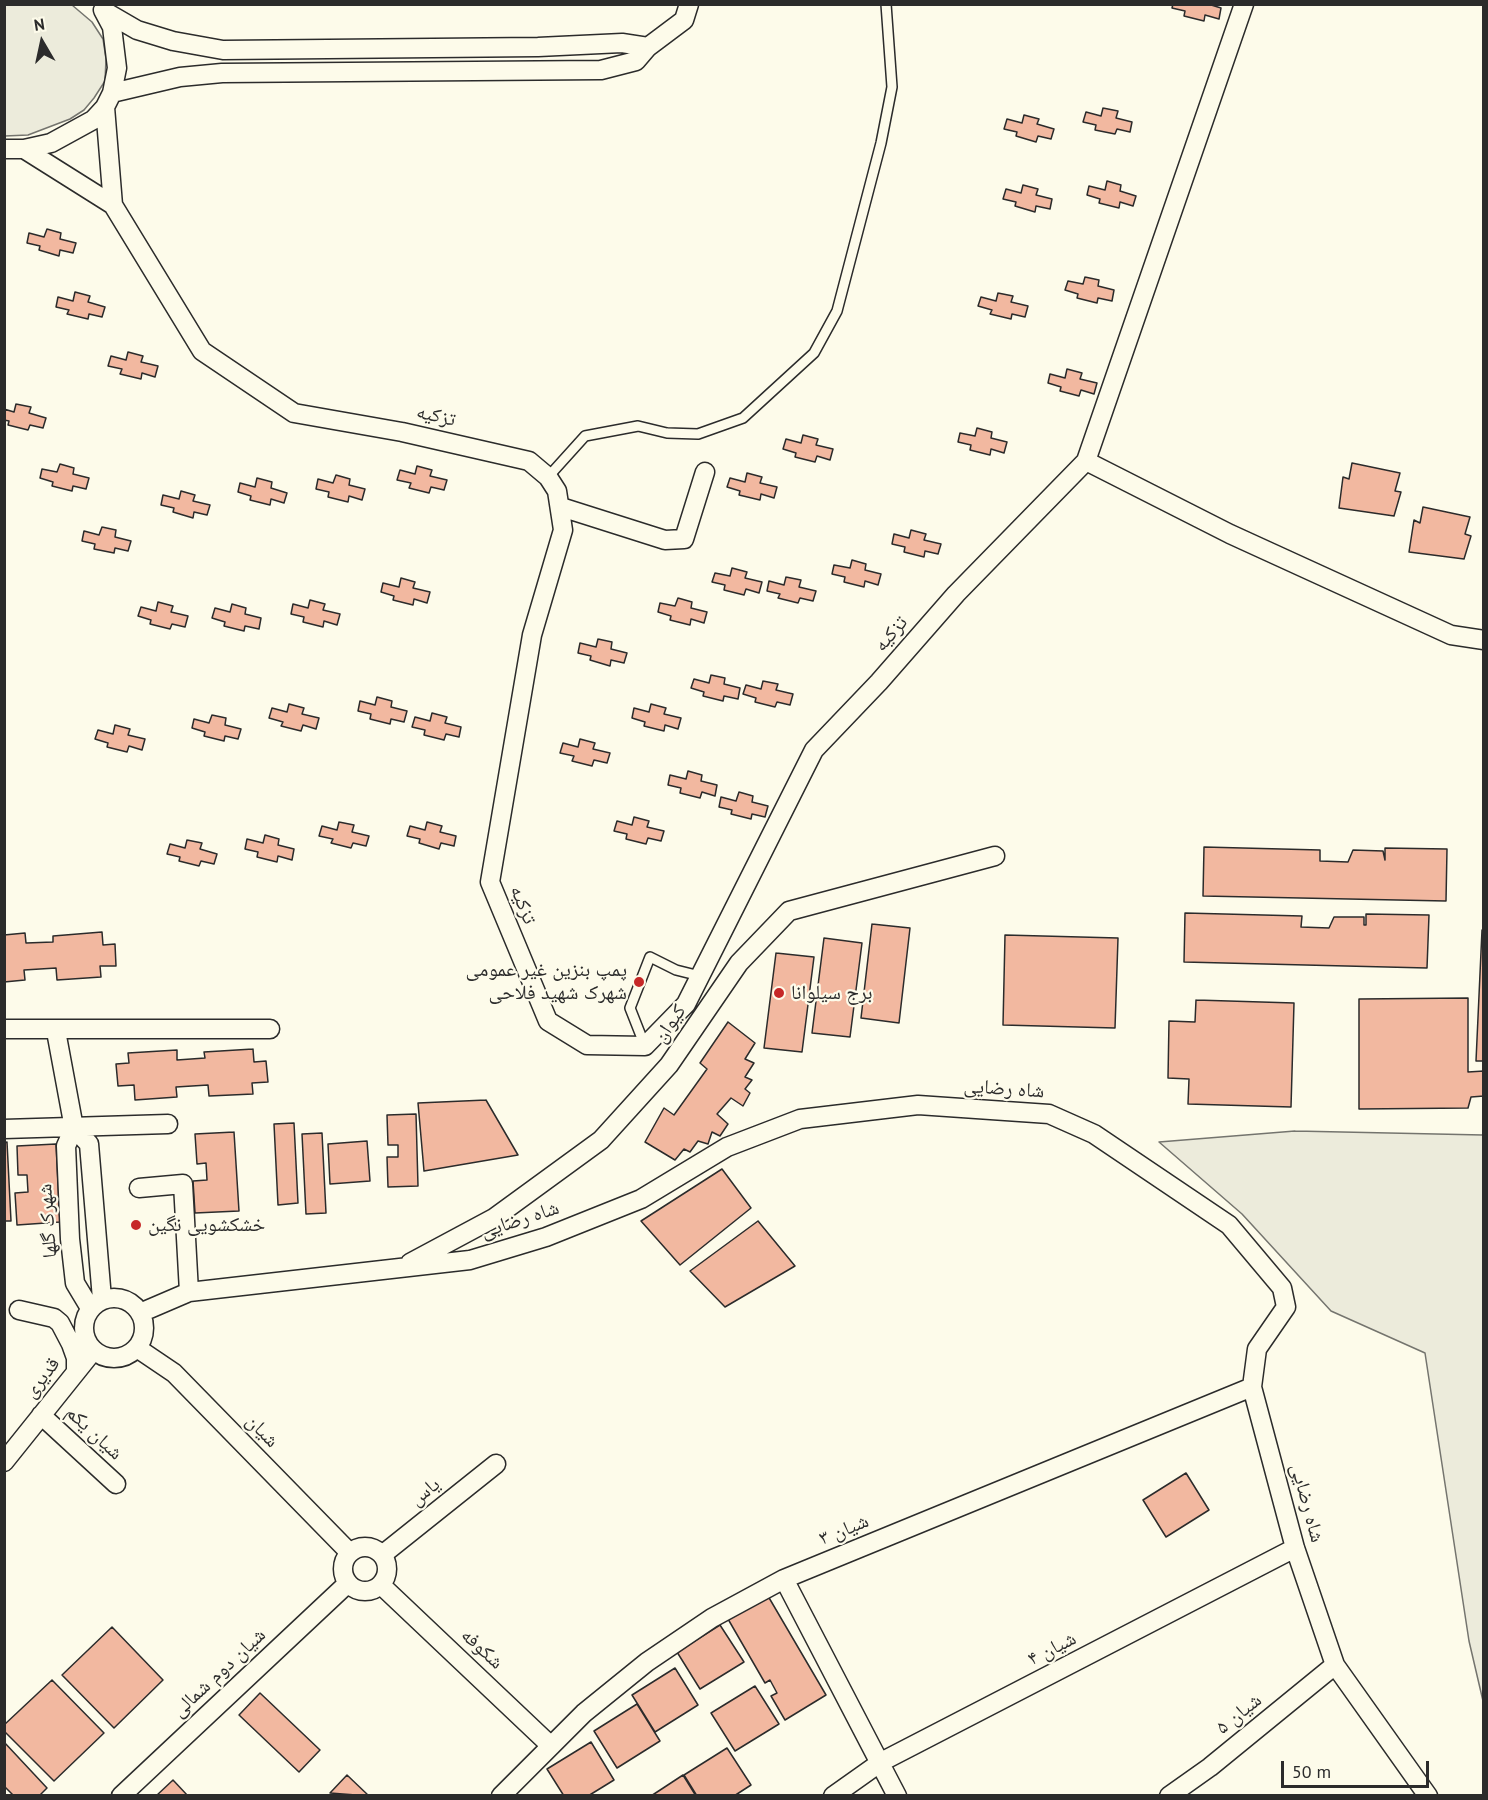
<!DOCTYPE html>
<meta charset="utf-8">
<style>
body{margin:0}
#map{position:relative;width:1488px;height:1800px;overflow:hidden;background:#fdfbea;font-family:"PT Sans",sans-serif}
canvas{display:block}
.frame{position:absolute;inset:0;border:6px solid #2b2b2b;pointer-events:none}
.north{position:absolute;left:12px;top:12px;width:60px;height:60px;-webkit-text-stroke:4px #fdfbea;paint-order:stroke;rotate:351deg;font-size:16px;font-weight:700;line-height:24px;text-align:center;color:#2b2b2b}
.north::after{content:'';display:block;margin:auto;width:21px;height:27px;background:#2b2b2b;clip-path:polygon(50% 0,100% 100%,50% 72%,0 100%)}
.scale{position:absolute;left:1281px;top:1761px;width:148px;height:27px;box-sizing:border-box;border:3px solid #2b2b2b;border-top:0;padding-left:8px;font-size:18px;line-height:21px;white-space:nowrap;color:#2b2b2b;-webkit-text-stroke:4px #fdfbea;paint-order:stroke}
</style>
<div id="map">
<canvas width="1488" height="1800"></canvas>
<div class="frame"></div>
<div class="north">N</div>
<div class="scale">50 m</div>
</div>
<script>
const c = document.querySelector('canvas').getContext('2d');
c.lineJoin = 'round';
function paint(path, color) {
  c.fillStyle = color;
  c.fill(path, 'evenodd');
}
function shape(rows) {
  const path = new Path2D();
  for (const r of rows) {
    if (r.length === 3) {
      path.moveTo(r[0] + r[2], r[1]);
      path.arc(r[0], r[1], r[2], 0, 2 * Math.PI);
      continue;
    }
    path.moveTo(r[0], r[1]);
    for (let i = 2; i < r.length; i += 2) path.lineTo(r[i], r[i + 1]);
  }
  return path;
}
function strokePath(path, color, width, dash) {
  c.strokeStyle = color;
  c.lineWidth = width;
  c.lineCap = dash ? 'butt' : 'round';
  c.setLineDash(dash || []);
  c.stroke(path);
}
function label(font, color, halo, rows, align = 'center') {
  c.font = font + ' "PT Sans","Noto Naskh Arabic",sans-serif';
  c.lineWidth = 4.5;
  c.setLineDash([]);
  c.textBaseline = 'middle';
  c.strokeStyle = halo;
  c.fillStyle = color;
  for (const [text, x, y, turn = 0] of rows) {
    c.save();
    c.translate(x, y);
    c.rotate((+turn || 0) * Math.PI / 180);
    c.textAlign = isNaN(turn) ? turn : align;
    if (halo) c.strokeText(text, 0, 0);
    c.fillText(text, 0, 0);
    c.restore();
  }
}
const green = shape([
 [4,5,72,5,92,22,103,39,106,59,105,81,94,98,84,110,70,119,28,135,5,136,4,5],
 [1295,1131,1483,1135,1483,1701,1469,1641,1425,1353,1331,1311,1242,1214,1159,1142,1295,1131]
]);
paint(green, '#ecebdb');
strokePath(green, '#74746e', 1.5);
const building = shape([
 [1173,4,1208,4,1221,8,1219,19,1205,15,1204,21,1184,16,1185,11,1172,8,1173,4],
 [1103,108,1118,111,1116,118,1132,122,1130,132,1117,129,1115,134,1095,130,1096,125,1083,122,1086,112,1101,116,1103,108],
 [1024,115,1039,119,1037,124,1054,129,1051,139,1038,136,1036,142,1016,136,1017,132,1004,129,1007,119,1022,123,1024,115],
 [1107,181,1121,185,1120,191,1136,196,1133,206,1120,202,1119,208,1099,203,1100,199,1087,195,1089,186,1105,190,1107,181],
 [1023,185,1038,189,1036,195,1052,199,1050,209,1036,206,1035,212,1015,206,1016,202,1003,199,1006,189,1021,193,1023,185],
 [47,229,61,233,60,239,76,243,73,253,60,250,59,256,39,250,40,246,27,243,29,233,44,237,47,229],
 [1085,277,1099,280,1098,286,1114,290,1112,301,1098,298,1097,303,1077,298,1078,294,1065,290,1068,281,1083,284,1085,277],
 [75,292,90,296,88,302,105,307,102,317,89,314,88,319,67,314,69,310,56,307,58,297,73,301,75,292],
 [998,293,1013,296,1011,302,1028,306,1025,317,1012,314,1011,319,990,314,992,310,978,306,981,297,996,301,998,293],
 [128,352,143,356,141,362,158,366,155,377,142,373,141,379,120,374,122,369,108,366,111,356,126,360,128,352],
 [1067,369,1082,373,1080,379,1097,383,1094,394,1081,390,1079,396,1060,391,1061,387,1048,383,1050,374,1065,378,1067,369],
 [16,404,31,407,29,413,46,418,43,428,30,425,28,430,8,425,9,421,4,420,4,409,14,412,16,404],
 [977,428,992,432,991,438,1007,442,1004,453,991,449,990,455,970,450,971,445,958,442,960,433,975,436,977,428],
 [803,435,818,439,816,445,833,449,830,460,817,456,815,462,795,457,796,453,783,449,786,439,801,443,803,435],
 [1352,463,1400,473,1395,491,1401,492,1394,516,1339,508,1343,477,1349,479,1352,463],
 [60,464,74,468,73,474,89,478,86,489,73,486,72,491,52,486,53,482,40,478,42,469,57,472,60,464],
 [417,466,432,470,430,476,447,480,444,490,431,487,429,493,409,488,411,483,397,480,400,470,415,474,417,466],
 [747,473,762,477,760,483,777,487,774,498,761,494,760,500,739,495,740,491,727,487,730,478,745,482,747,473],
 [336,475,350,479,349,485,365,489,362,500,349,496,348,502,328,497,329,492,316,489,318,479,333,483,336,475],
 [257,478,272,482,271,488,287,493,284,503,271,499,270,505,250,500,251,496,238,492,240,483,255,487,257,478],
 [181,491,195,495,193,501,210,505,207,515,194,512,193,518,173,512,174,508,161,505,163,495,179,499,181,491],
 [1423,507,1470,517,1465,534,1471,536,1464,559,1409,552,1414,520,1420,523,1423,507],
 [102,527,116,530,115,537,131,541,128,551,115,548,114,553,94,549,95,544,82,541,84,531,99,535,102,527],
 [911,530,926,534,924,540,941,544,938,554,925,551,924,557,904,552,905,547,892,544,894,534,909,538,911,530],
 [852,560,866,564,865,570,881,574,878,585,865,581,864,587,844,582,845,577,832,574,834,565,850,568,852,560],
 [732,568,747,572,745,578,762,582,759,593,746,589,744,595,724,590,725,585,712,582,715,573,730,576,732,568],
 [786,577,801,580,799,587,816,591,813,601,800,598,798,603,778,598,780,594,767,591,769,581,784,585,786,577],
 [401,578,415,582,413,588,430,592,427,603,414,599,413,605,393,600,394,596,381,592,383,583,399,587,401,578],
 [678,598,692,602,691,608,707,612,704,623,691,619,690,625,670,620,671,616,658,612,660,603,675,606,678,598],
 [310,600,325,604,323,610,340,614,337,625,324,621,323,627,303,622,304,617,291,614,293,604,308,608,310,600],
 [158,602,173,606,171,612,188,616,185,627,172,624,170,629,150,624,151,620,138,616,141,607,156,611,158,602],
 [232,604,246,608,245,614,261,618,259,629,245,626,244,631,224,626,225,622,212,618,215,608,230,612,232,604],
 [598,639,612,642,611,649,627,653,624,663,611,660,610,666,590,660,591,656,578,653,580,643,596,647,598,639],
 [711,675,725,678,724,684,740,688,738,699,724,696,723,701,703,696,704,692,691,688,694,679,709,683,711,675],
 [763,681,778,684,776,690,793,694,790,705,777,702,775,707,755,702,756,698,743,694,746,685,761,689,763,681],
 [377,697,392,701,391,707,407,711,404,722,391,719,390,724,370,719,371,714,358,711,360,701,375,705,377,697],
 [289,704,304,708,302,714,319,718,316,729,303,725,301,731,281,726,283,722,269,718,272,708,287,712,289,704],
 [651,704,666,708,664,714,681,718,678,729,665,725,664,731,644,726,645,722,632,718,634,708,649,712,651,704],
 [432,713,447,717,445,723,461,727,459,737,446,734,444,740,424,735,425,730,412,727,415,717,430,721,432,713],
 [212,715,226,718,225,725,241,729,238,739,225,736,224,741,204,736,205,732,192,728,194,719,209,723,212,715],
 [115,725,130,729,128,735,145,739,142,750,129,746,127,752,107,747,108,743,95,739,98,730,113,734,115,725],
 [580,739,595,743,593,749,610,753,607,763,594,760,592,766,572,761,574,756,560,753,563,743,578,747,580,739],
 [688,771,702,775,701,781,717,785,715,796,702,792,700,798,680,793,681,788,668,785,670,775,686,779,688,771],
 [739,792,753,796,752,802,768,806,765,817,752,814,751,819,731,814,732,810,719,807,721,797,736,801,739,792],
 [634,817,649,821,647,827,664,831,661,841,648,838,646,844,626,839,627,834,614,831,617,821,632,825,634,817],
 [339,822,354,825,352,832,369,836,366,846,353,843,351,848,331,843,333,839,319,836,322,826,337,830,339,822],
 [427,822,442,826,440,832,456,836,454,846,441,843,439,849,419,843,420,839,407,836,410,826,425,830,427,822],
 [265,835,279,839,278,845,294,849,292,860,278,856,277,862,257,857,258,852,245,849,247,839,263,843,265,835],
 [187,840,202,843,200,849,217,854,214,864,201,861,199,866,179,861,180,857,167,854,170,844,185,848,187,840],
 [1204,847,1320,850,1320,861,1348,862,1353,850,1383,851,1385,860,1385,848,1447,849,1446,901,1203,896,1204,847],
 [1185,913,1302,916,1301,927,1329,928,1334,917,1364,917,1364,925,1366,925,1366,914,1429,915,1427,968,1184,962,1185,913],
 [872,924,910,928,899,1023,861,1018,872,924],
 [1482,930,1484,930,1484,1061,1476,1061,1482,930],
 [102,932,103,945,115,944,116,966,100,966,101,977,57,980,56,968,24,970,25,980,4,982,4,935,25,933,26,943,53,942,53,936,102,932],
 [1005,935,1118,938,1115,1028,1003,1025,1005,935],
 [824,938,862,943,850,1037,812,1033,824,938],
 [776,953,814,957,802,1052,764,1048,776,953],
 [1468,998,1468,1072,1484,1071,1484,1096,1471,1097,1468,1108,1359,1109,1359,999,1468,998],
 [1196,1000,1294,1003,1291,1107,1188,1104,1189,1079,1168,1078,1169,1021,1195,1022,1196,1000],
 [728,1022,755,1043,745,1059,754,1063,745,1077,752,1080,745,1089,750,1093,743,1106,731,1098,717,1114,728,1124,720,1136,712,1132,708,1144,698,1141,690,1152,684,1149,675,1160,645,1142,664,1108,674,1115,707,1069,700,1063,728,1022],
 [253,1049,254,1062,266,1061,268,1082,252,1083,253,1094,209,1096,208,1085,176,1087,177,1097,135,1100,134,1085,118,1086,116,1064,129,1063,128,1053,177,1050,177,1060,205,1058,204,1052,253,1049],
 [486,1100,518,1155,424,1171,418,1103,486,1100],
 [416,1114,418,1186,388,1187,387,1157,398,1157,398,1145,388,1145,387,1115,416,1114],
 [294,1123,298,1203,278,1205,274,1124,294,1123],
 [234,1132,239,1211,195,1213,193,1181,207,1180,206,1163,197,1164,195,1134,234,1132],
 [322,1133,326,1213,306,1214,302,1134,322,1133],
 [367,1141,370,1181,330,1184,328,1144,367,1141],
 [7,1142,11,1221,4,1221,4,1143,7,1142],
 [56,1144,60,1222,17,1225,15,1193,28,1192,27,1175,18,1175,17,1146,56,1144],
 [722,1169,751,1208,680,1265,641,1221,722,1169],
 [758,1221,795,1266,725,1307,690,1271,758,1221],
 [1186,1473,1209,1510,1166,1537,1143,1500,1186,1473],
 [768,1596,826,1695,785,1720,771,1696,777,1693,770,1680,765,1683,728,1619,768,1596],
 [720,1625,744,1662,700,1689,677,1652,720,1625],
 [112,1627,163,1680,114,1728,62,1675,112,1627],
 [675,1668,698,1705,655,1732,632,1695,675,1668],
 [52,1680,104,1733,54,1781,4,1731,4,1725,52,1680],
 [755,1686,779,1724,735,1751,711,1713,755,1686],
 [260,1693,320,1750,299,1772,239,1715,260,1693],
 [637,1704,660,1741,617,1768,594,1731,637,1704],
 [4,1742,47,1788,39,1796,14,1796,4,1786,4,1742],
 [591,1742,614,1780,588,1796,564,1796,547,1769,591,1742],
 [727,1748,751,1785,734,1796,697,1796,684,1775,727,1748],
 [347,1775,369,1796,330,1793,347,1775],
 [683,1775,696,1796,651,1796,683,1775],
 [173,1780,188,1796,156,1796,173,1780]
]);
paint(building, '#f2b8a0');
strokePath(building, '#2b2b2b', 1.5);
const lane = shape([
 [548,477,585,436,638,426,667,433,698,434,743,418,814,353,837,311,881,143,892,87,886,4],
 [645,1046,630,1008,650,957,676,970,700,976]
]);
const street = shape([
 [106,12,137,30,173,41,223,50,538,47,622,43,648,47],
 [112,93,180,77,222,73,601,70,636,61,648,47,684,20,689,4],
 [4,149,24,149,51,143,93,120,105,107,112,93,117,68,112,27,103,10],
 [24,149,113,205,105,107],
 [113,205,202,351,294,413,402,432,529,461,548,477,557,491,563,530,532,635,490,882,548,1021,587,1045,645,1046,686,1004,814,750,879,682,956,594,1086,461,1244,4],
 [1086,461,1230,534,1451,635,1484,640],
 [561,507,665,540,684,539,705,472],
 [4,1029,270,1029],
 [56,1031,74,1128,89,1144,102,1299],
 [74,1128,66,1146,70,1239,75,1283,90,1308],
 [4,1129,168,1124],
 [139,1188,183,1184,189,1292],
 [410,1263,494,1218,601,1140,669,1065,739,963,789,911,995,856],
 [114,1328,30],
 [19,1310,54,1318,60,1323,71,1344,76,1358,76,1371],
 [140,1313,189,1292,470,1260,546,1237,641,1199,727,1147,800,1119,918,1105,1049,1114,1094,1134,1229,1225,1282,1288,1286,1307,1257,1349,1252,1387,1295,1548,1335,1665,1428,1796],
 [137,1348,174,1373,350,1553],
 [41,1415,116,1484],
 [4,1462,93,1351],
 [365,1569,22],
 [382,1555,496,1464],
 [784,1579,897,1796],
 [381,1585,551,1746],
 [121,1796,347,1584],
 [501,1796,584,1713,647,1662,712,1618,784,1579,1252,1387],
 [833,1796,881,1762,1295,1548],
 [1169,1796,1210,1767,1335,1665]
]);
strokePath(lane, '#2b2b2b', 12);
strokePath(street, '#2b2b2b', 21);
strokePath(lane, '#fdfbea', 9);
strokePath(street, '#fdfbea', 18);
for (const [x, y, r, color] of [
 [639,982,6,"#c62828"],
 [779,993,6,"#c62828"],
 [136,1225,6,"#c62828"]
]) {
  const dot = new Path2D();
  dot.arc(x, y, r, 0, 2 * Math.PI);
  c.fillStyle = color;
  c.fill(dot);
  strokePath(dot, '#fdfbea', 2);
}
label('20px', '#2b2b2b', '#fdfbea', [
 ["تزکیه",436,416,13],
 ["تزکیه",891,634,-49],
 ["تزکیه",523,905,68],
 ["کیوان",670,1024,-56],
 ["شاه رضایی",1004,1089,4],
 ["شاه رضایی",520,1220,-18],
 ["شهرک گلها",48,1221,-94],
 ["قدیری",42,1378,-52],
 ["شیان",262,1431,46],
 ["شیان یکم",94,1433,43],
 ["یاس",425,1492,-39],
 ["شاه رضایی",1307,1503,75],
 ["شیان ۳",844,1530,-22],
 ["شکوفه",482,1649,43],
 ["شیان ۴",1052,1649,-27],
 ["شیان دوم شمالی",219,1673,-43],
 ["شیان ۵",1239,1714,-39]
]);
label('20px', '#2b2b2b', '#fdfbea', [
 ["پمپ بنزین غیر عمومی",627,970,"right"],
 ["شهرک شهید فلاحی",627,993,"right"],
 ["برج سیلوانا",791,993],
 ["خشکشویی نگین",148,1225]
], 'left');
</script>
